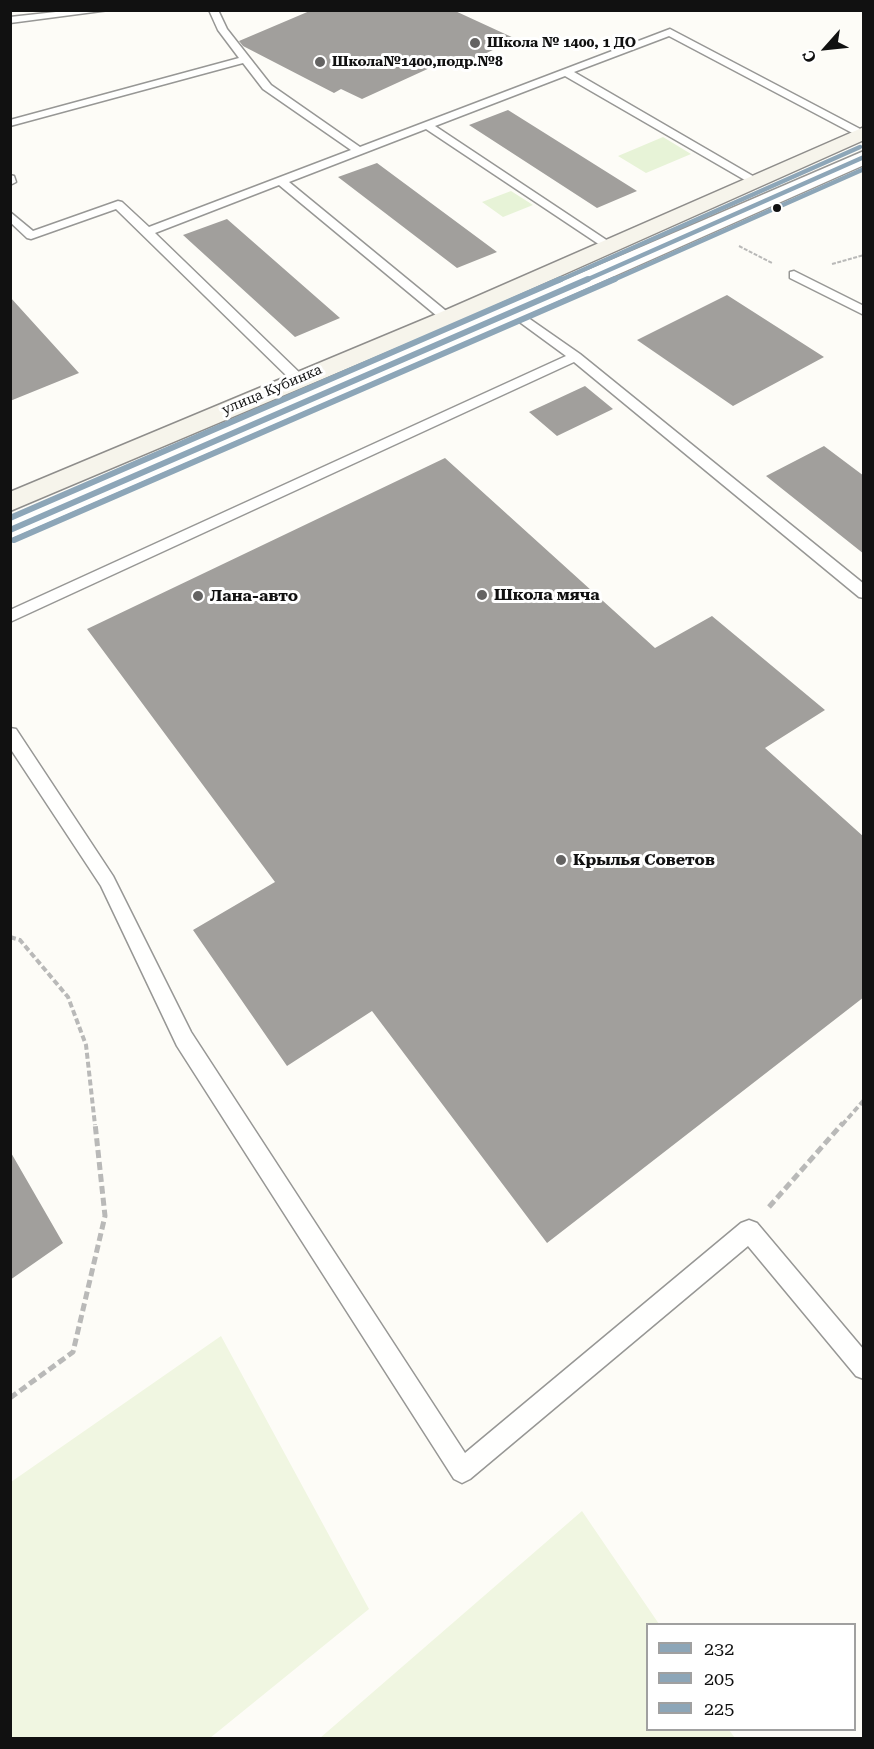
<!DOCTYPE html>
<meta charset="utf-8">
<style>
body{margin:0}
#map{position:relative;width:874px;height:1749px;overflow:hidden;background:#fdfcf7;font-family:"Roboto Serif",serif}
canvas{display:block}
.frame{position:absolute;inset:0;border:12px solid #111;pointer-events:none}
.legend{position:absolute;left:646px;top:1623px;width:210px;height:108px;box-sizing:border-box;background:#fff;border:2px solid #a0a0a0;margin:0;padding:8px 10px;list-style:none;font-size:18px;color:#111}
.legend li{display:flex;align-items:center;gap:12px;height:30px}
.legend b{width:30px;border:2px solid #a0a0a0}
.north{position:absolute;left:796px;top:18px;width:60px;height:60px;-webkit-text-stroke:4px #fff;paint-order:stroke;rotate:243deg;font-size:16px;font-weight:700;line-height:24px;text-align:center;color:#111}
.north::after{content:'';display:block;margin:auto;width:21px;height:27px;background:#111;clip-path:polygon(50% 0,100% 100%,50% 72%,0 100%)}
</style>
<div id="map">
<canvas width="874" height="1749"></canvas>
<div class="frame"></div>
<ul class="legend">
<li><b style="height:8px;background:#8da6b8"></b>232</li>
<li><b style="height:8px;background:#8da6b8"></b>205</li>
<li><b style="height:8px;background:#8da6b8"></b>225</li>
</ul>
<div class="north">С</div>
</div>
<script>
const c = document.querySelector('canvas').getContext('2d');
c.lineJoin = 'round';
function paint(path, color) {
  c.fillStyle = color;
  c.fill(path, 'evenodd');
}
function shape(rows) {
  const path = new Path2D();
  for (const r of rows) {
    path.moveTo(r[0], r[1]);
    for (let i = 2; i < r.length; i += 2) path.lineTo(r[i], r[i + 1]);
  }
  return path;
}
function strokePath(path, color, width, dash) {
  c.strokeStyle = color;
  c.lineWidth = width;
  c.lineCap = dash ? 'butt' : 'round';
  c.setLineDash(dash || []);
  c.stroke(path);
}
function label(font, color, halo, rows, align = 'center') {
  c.font = font + ' "Roboto Serif",serif';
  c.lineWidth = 6;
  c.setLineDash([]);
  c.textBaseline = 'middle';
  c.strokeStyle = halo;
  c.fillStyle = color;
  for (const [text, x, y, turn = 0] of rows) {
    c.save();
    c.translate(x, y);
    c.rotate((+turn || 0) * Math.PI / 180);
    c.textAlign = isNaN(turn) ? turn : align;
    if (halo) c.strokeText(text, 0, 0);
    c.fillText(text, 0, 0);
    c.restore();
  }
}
paint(shape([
 [663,137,691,154,646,173,618,156],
 [511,191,533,205,503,217,482,202]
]), '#e7f3d7');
paint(shape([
 [221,1336,369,1609,210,1738,11,1738,11,1482],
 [582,1511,659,1624,648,1624,648,1730,729,1730,735,1738,320,1738]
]), '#f0f6e1');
paint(shape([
 [312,10,453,10,516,39,457,67,445,61,362,99,341,89,334,93,243,46,239,41],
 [508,110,637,191,597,208,469,125],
 [377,163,497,252,457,268,338,177],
 [227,219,340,318,295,337,183,235],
 [727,295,824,357,733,406,637,340],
 [10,297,79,373,10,401],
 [585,386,613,409,557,436,529,412],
 [824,446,864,476,864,554,766,476],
 [445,458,655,648,712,616,825,710,765,748,864,837,864,997,547,1243,372,1011,287,1066,193,930,275,882,87,629],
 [10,1151,63,1243,10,1280]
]), '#a19f9c');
const service = shape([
 [74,10,109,10,10,23,10,17,74,10],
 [209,10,218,10,227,29,271,85,360,147,670,29,864,131,864,137,858,136,669,36,574,72,758,179,758,183,750,183,565,76,435,126,614,245,614,249,606,249,426,129,289,182,451,315,453,318,451,321,447,322,443,321,279,185,155,233,303,376,305,379,303,382,298,383,293,382,116,209,31,239,27,238,10,222,10,212,33,231,118,201,122,202,149,227,351,150,263,89,243,63,10,126,10,120,239,58,218,30,209,10],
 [10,175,14,176,16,182,10,185,10,175],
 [794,271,864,306,864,315,790,278,790,272,794,271],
 [514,308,580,354,864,584,864,598,859,597,574,362,10,622,10,610,566,356,510,315,508,312,514,308],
 [10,728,16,729,113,876,191,1032,465,1453,741,1223,749,1220,757,1223,864,1350,864,1379,856,1376,748,1246,470,1479,462,1483,454,1479,177,1046,101,886,10,748,10,728]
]);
const tertiary = shape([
 [864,151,864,165,522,317,10,539,10,519,864,151]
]);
const secondary = shape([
 [864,127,864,140,455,323,10,511,10,492,439,313,864,127]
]);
strokePath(service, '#979795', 3);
strokePath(tertiary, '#979795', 3);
strokePath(secondary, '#8e8d8b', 3);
strokePath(shape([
 [739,246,772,263],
 [832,264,864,255]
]), '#b9b9b8', 2, [4, 1.5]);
strokePath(shape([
 [10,937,20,940,68,997,86,1045,95,1125],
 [842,1125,864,1100]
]), '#b9b9b8', 4, [6, 3]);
strokePath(shape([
 [769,1207,843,1123],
 [10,1398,73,1352,105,1216,95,1123]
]), '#b9b9b8', 5, [8, 4]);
paint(service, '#fffffe');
paint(tertiary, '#fffffe');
paint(secondary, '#f6f4eb');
strokePath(shape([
 [584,281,864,157]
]), '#8da6b8', 4.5);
strokePath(shape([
 [10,530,588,279]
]), '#8da6b8', 6);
strokePath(shape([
 [611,281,864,169]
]), '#8da6b8', 4.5);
strokePath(shape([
 [14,540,615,279]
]), '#8da6b8', 6);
strokePath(shape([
 [558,281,860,147]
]), '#8da6b8', 4.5);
strokePath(shape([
 [10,518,561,279]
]), '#8da6b8', 6);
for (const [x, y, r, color] of [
 [475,43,6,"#646362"],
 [320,62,6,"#646362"],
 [777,208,5,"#111"],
 [482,595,6,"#646362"],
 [198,596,6,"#646362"],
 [561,860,6,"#646362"]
]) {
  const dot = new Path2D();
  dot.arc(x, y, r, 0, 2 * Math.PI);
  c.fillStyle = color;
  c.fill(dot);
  strokePath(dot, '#fff', 2);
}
label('bold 14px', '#111', '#fff', [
 ["Школа № 1400, 1 ДО",487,43],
 ["Школа№1400,подр.№8",332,62]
], 'left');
label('14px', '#111', '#fff', [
 ["улица Кубинка",272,390,-23]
]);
label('bold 16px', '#111', '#fff', [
 ["Школа мяча",494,595],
 ["Лана-авто",210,596],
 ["Крылья Советов",573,860]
], 'left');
</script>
